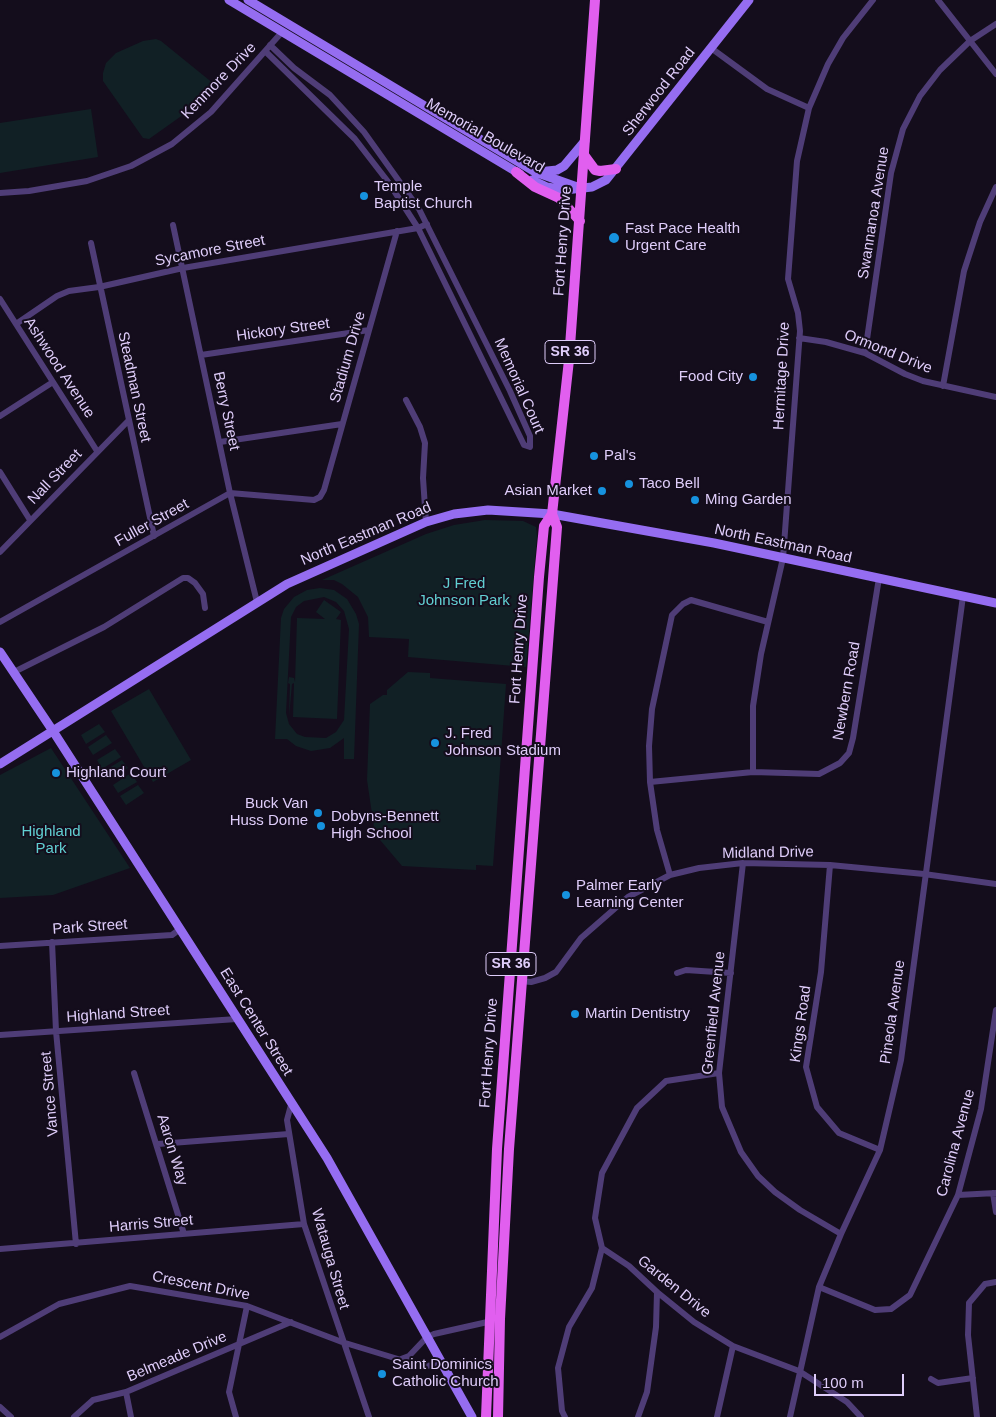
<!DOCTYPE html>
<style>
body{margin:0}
#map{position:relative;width:996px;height:1417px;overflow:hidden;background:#140d1c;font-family:Arial,sans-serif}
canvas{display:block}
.scale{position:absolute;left:814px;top:1374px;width:90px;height:22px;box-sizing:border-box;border:2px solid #dfcdfa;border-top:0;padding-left:6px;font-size:15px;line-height:18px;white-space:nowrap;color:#dfcdfa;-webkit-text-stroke:4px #140d1c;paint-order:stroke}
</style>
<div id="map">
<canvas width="996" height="1417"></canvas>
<div class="scale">100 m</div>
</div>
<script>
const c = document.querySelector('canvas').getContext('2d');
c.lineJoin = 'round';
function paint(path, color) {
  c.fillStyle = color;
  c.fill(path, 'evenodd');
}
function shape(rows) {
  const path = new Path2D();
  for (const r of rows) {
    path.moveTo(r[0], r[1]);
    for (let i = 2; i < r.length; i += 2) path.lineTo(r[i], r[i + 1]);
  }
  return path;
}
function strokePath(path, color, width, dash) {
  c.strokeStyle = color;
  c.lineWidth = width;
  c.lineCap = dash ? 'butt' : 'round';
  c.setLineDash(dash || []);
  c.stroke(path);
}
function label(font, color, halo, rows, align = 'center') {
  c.font = font + ' Arial,sans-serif';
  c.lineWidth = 4;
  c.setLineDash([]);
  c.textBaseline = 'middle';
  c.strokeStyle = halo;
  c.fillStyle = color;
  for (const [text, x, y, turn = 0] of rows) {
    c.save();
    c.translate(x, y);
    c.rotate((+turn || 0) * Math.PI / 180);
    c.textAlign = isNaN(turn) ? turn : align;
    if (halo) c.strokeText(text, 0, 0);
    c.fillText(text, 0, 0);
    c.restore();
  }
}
paint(shape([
 [156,39,161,41,214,84,180,117,149,139,143,138,103,81,103,73,106,63,116,53,143,41],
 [91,109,98,157,0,173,0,123],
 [485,520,523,521,536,527,537,536,526,667,408,657,409,639,369,637,368,617,358,597,342,584,334,580,322,580,426,534,454,525],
 [320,588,334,590,347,599,356,614,359,624,354,759,344,759,344,738,330,748,311,751,296,746,287,739,275,739,281,618,284,609,294,597,307,590],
 [324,597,336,602,344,611,349,629,344,720,336,732,326,738,305,737,297,734,289,724,286,713,291,617,296,607,304,601],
 [324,600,341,612,336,619,341,620,337,719,293,717,294,683,292,684,289,717,290,684,288,683,289,677,294,678,295,682,297,618,325,619,316,612],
 [408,672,430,673,430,678,506,684,493,866,476,865,476,870,402,866,375,834,367,780,370,704,383,695,387,695,387,690],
 [149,689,191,760,153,782,111,711],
 [99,724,105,732,86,744,81,735],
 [106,735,112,743,93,755,88,747],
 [51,748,130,868,53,895,0,898,0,775],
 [115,749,121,757,102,769,97,760],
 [122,760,128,768,109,780,104,771],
 [131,773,137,782,118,793,113,785],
 [138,785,144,793,126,805,120,796]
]), '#112025');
strokePath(shape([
 [938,0,996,74],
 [711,48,767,89,809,108],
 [265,51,355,139,389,183,418,228,524,445,530,447,530,436,510,391,419,209,364,132,330,95,294,68,270,45],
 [0,193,29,191,87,181,131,166,172,144,211,112,282,32],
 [173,225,230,493,257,602],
 [91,243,154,536],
 [0,299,97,451],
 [16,324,57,296,69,291,99,287,183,268,418,228,427,224],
 [799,338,826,342,865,353,905,374,923,381,996,397],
 [865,353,891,173,903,129,920,96,940,70,970,41,996,24],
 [201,355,369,330],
 [943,386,964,271,980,222,996,187],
 [406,400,420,427,425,443,423,478,426,522],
 [0,416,53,382],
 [220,442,342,424],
 [0,472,30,520],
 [0,552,129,420],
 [0,622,230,493,314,500,320,497,324,490,397,231],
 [14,672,104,627,183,578,188,578,195,583,203,594,205,608],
 [753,772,753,706,761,654,783,558,800,331,798,313,788,279,797,161,809,108,828,64,843,38,873,0],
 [650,782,753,772,819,774,840,763,849,753,853,738,879,578],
 [743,863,719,1073,722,1107,741,1152,758,1176,775,1192,800,1210,841,1234],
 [830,865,821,972,806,1067,817,1107,839,1133,880,1150],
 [670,875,657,830,650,782,649,746,652,709,672,615,683,604,691,600,768,622],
 [52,942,56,1031,76,1244],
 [0,946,172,935,180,929],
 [677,973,686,970,731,973],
 [521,981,531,982,545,978,556,972,581,938,628,897,670,875,699,868,743,863,830,865,924,874,996,884],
 [0,1035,237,1019],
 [134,1073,184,1234],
 [291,1105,287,1120,304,1224,369,1417],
 [158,1144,289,1134],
 [993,1193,996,1212],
 [958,1195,996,1193],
 [602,1248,629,1266,657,1292,694,1322,733,1346,799,1371,847,1402,861,1417],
 [0,1249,304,1224],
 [819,1287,875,1310,891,1309,910,1295,958,1195,981,1109,996,1010],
 [0,1337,59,1304,130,1286,247,1306,342,1342,421,1366,442,1365],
 [401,1359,409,1356,427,1337,434,1334,492,1321],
 [931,1379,938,1383,973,1378],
 [126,1392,131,1417],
 [0,1407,11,1417],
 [74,1417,93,1400,126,1392,291,1322],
 [236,1417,229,1392,247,1306],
 [565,1417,562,1411,558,1368,569,1327,592,1288,602,1248,595,1218,602,1173,637,1108,666,1081,719,1073],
 [638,1417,647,1392,656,1327,657,1292],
 [717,1417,733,1346],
 [790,1417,819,1287,841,1234,880,1150,901,1060,963,596],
 [977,1417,968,1335,969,1303,985,1284,996,1282]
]), '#4f3d77', 6);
strokePath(shape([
 [229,0,520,174],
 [248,0,535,172,580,188],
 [538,172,557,170,564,166,585,141],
 [532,180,547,187,565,190,592,187,606,180,749,0],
 [0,652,53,731,327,1158,472,1417],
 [0,764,287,584,426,522,454,514,488,510,552,514,714,543,996,603]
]), '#956df1', 9);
strokePath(shape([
 [584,155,595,170,600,171,616,169],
 [516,172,535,187,559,198,580,221],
 [486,1417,497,1149,539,577,544,526,552,514,569,360,595,0],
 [498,1417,500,1319,509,1149,557,527,552,514]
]), '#e15fef', 10);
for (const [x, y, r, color] of [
 [364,196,5,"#1692de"],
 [614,238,6,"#1692de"],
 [753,377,5,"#1692de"],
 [594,456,5,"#1692de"],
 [629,484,5,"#1692de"],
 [602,491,5,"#1692de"],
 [695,500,5,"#1692de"],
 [435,743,5,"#1692de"],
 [56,773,5,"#1692de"],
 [318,813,5,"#1692de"],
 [321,826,5,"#1692de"],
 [566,895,5,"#1692de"],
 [575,1014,5,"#1692de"],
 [382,1374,5,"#1692de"]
]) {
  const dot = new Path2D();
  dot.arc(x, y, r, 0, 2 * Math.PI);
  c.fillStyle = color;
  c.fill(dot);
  strokePath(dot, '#140d1c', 2);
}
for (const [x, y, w] of [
 [570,352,50],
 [511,964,50]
]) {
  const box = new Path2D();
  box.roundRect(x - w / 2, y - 11.5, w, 23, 4);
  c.fillStyle = '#140d1c';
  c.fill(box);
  strokePath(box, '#dfcdfa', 1);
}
label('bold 14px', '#dfcdfa', null, [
 ["SR 36",570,352],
 ["SR 36",511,964]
]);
label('15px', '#dfcdfa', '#140d1c', [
 ["Kenmore Drive",219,81,-46],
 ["Sherwood Road",659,92,-52],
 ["Memorial Boulevard",485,136,30],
 ["Swannanoa Avenue",874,213,-81],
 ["Fort Henry Drive",563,241,-86],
 ["Sycamore Street",210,251,-11],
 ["Hickory Street",283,330,-8],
 ["Ormond Drive",888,352,22],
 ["Stadium Drive",348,357,-74],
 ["Ashwood Avenue",59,368,57],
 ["Hermitage Drive",782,376,-87],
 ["Memorial Court",519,386,66],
 ["Steadman Street",134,387,78],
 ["Berry Street",226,411,78],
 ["Nall Street",55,477,-46],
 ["Fuller Street",152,523,-29],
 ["North Eastman Road",366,534,-23],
 ["North Eastman Road",783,544,12],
 ["Fort Henry Drive",519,649,-86],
 ["Newbern Road",847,691,-80],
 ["Midland Drive",768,853,-1],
 ["Park Street",90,927,-4],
 ["Pineola Avenue",893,1012,-82],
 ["Greenfield Avenue",714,1013,-84],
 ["Highland Street",118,1014,-4],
 ["East Center Street",256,1022,58],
 ["Kings Road",801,1024,-82],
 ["Fort Henry Drive",489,1053,-86],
 ["Vance Street",50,1094,-95],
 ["Carolina Avenue",956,1143,-75],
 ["Aaron Way",172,1150,73],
 ["Harris Street",151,1224,-5],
 ["Watauga Street",330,1259,74],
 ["Crescent Drive",201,1286,11],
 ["Garden Drive",674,1287,39],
 ["Belmeade Drive",177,1357,-23]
]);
label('15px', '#dfcdfa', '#140d1c', [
 ["Temple",374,187],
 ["Baptist Church",374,204],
 ["Fast Pace Health",625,229],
 ["Urgent Care",625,246],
 ["Food City",743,377,"right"],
 ["Pal's",604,456],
 ["Taco Bell",639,484],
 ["Asian Market",592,491,"right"],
 ["Ming Garden",705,500],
 ["J. Fred",445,734],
 ["Johnson Stadium",445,751],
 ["Highland Court",66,773],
 ["Buck Van",308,804,"right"],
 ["Huss Dome",308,821,"right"],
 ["Dobyns-Bennett",331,817],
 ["High School",331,834],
 ["Palmer Early",576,886],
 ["Learning Center",576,903],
 ["Martin Dentistry",585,1014],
 ["Saint Dominics",392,1365],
 ["Catholic Church",392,1382]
], 'left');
label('15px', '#61cfd2', '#140d1c', [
 ["J Fred",464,584],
 ["Johnson Park",464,601],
 ["Highland",51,832],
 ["Park",51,849]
]);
</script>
